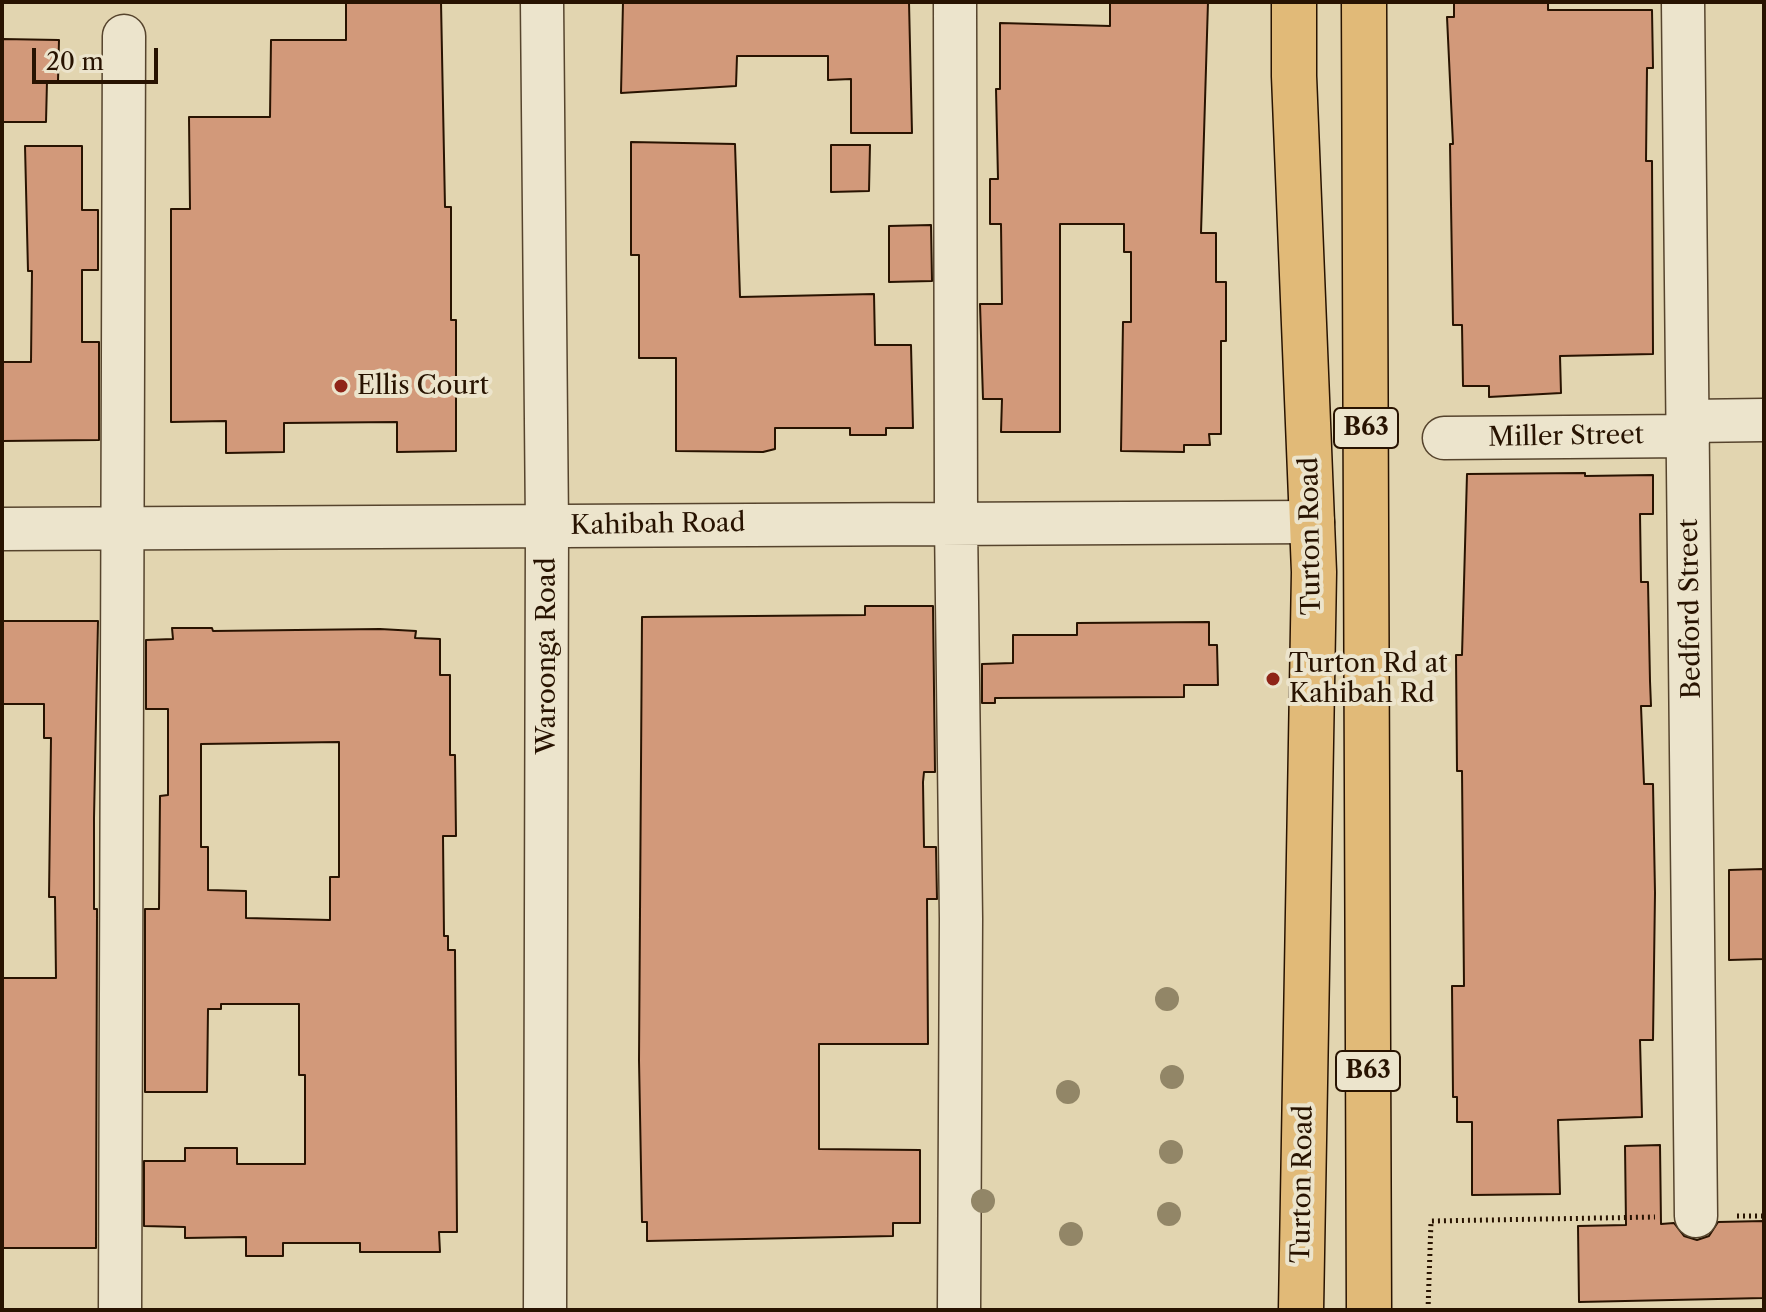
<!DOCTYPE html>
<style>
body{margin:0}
#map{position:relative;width:1766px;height:1312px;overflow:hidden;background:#e2d5b0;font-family:"Libre Caslon Text",serif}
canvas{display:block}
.frame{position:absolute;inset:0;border:4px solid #281301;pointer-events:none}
.scale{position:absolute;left:32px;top:48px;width:126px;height:36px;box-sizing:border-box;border:4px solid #281301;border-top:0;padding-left:10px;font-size:24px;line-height:28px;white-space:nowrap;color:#281301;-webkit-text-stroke:6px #ece4cc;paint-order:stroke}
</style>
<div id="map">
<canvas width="1766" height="1312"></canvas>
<div class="frame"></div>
<div class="scale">20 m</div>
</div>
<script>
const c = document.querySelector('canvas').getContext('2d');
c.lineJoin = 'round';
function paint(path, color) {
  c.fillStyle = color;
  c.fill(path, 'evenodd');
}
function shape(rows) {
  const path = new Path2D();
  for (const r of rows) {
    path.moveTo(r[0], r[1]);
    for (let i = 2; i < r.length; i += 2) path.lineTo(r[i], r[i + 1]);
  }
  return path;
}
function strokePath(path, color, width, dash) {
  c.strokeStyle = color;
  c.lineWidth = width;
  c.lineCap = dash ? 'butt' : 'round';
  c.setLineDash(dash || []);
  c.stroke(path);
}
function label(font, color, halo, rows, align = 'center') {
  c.font = font + ' "Libre Caslon Text",serif';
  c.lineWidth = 8;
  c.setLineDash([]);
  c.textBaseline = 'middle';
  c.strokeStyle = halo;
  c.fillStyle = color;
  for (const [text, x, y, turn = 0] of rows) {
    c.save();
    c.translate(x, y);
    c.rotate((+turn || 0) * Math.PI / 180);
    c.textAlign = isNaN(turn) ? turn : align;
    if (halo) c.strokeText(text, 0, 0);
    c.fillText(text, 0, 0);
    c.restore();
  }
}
const building = shape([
 [441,2,445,207,451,207,451,320,456,320,456,451,397,452,397,422,284,423,284,452,226,453,226,421,171,422,171,209,190,209,189,117,270,117,271,40,346,40,346,3,441,2],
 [623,2,909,2,912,133,851,133,851,79,828,80,828,56,737,56,736,86,621,93,623,2],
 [1110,2,1208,2,1201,233,1216,233,1216,282,1226,282,1226,341,1221,341,1221,434,1209,434,1210,445,1184,445,1184,452,1121,451,1123,322,1131,322,1131,252,1124,252,1124,224,1060,224,1060,432,1001,432,1002,399,983,399,980,304,1002,304,1001,224,990,224,990,179,998,179,996,89,1000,89,1000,23,1110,26,1110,2],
 [1454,2,1548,2,1548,10,1652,10,1653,68,1647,68,1646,161,1652,161,1653,354,1560,356,1561,393,1489,397,1489,386,1463,386,1462,325,1453,325,1450,144,1453,144,1447,17,1454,17,1454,2],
 [2,39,59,40,58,81,47,81,46,122,2,122,2,39],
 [631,142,735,144,740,297,874,294,875,345,911,345,913,428,886,428,886,435,850,435,850,428,775,428,775,449,763,452,676,451,676,358,639,358,639,255,631,255,631,142],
 [831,145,870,145,869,191,831,192,831,145],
 [25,146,82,146,82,210,98,210,98,270,82,270,82,342,99,342,99,440,2,441,2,362,31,362,32,271,28,271,25,146],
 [931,225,932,281,889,282,889,226,931,225],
 [1585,473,1585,476,1653,475,1653,514,1640,514,1641,582,1648,582,1650,681,1651,706,1641,706,1644,784,1653,784,1655,893,1653,1040,1640,1040,1642,1117,1558,1120,1560,1194,1472,1195,1472,1122,1457,1122,1457,1097,1453,1097,1452,986,1464,986,1462,771,1457,771,1456,655,1462,655,1467,474,1585,473],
 [865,606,933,606,935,772,924,772,923,782,924,847,936,847,937,899,927,899,928,1044,819,1044,819,1149,920,1150,920,1223,893,1223,893,1236,647,1241,647,1222,642,1222,639,1060,642,617,865,615,865,606],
 [2,621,98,621,94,818,94,909,97,909,96,1248,2,1248,2,978,56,978,55,897,49,897,51,738,44,738,44,704,2,704,2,621],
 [1209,622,1209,645,1217,645,1218,685,1184,685,1184,697,995,698,995,703,982,703,982,664,1013,663,1013,635,1077,635,1077,623,1209,622],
 [172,628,212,628,213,631,380,629,416,631,415,638,440,639,440,675,450,675,450,755,455,755,456,836,443,836,444,936,448,936,448,950,455,950,457,1232,439,1232,440,1252,360,1252,360,1243,283,1243,283,1256,246,1256,246,1237,185,1238,185,1227,144,1226,144,1161,185,1161,185,1148,237,1148,237,1164,305,1164,305,1075,299,1075,299,1004,221,1004,221,1009,208,1009,207,1092,145,1092,145,909,159,909,160,796,168,795,168,709,146,709,146,640,173,639,172,628],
 [339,742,339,877,330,877,330,920,246,918,246,891,208,890,208,847,201,847,201,744,339,742],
 [1764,869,1764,959,1729,960,1729,870,1764,869],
 [1660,1145,1661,1224,1674,1223,1684,1236,1697,1240,1709,1236,1718,1222,1764,1221,1764,1298,1579,1302,1578,1226,1626,1225,1625,1146,1660,1145]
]);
paint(building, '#d2997a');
strokePath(building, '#281301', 2);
const minor = shape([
 [542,2,547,526,545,1310],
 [955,2,956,522,961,919,959,1310],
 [1683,2,1696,1216],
 [1689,421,1764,420],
 [1444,438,1689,436],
 [2,529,1313,522],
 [120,1310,124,36]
]);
const major = shape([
 [1294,2,1294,76,1314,572,1301,1310],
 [1364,2,1369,1310]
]);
strokePath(minor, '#56442d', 45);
strokePath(major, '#281301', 47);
strokePath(shape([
 [1737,1216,1764,1216],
 [1428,1310,1431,1221,1655,1217]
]), '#281301', 5, [2, 4]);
strokePath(minor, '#ece4cc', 42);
strokePath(major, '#e1ba78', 44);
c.fillStyle = '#928667';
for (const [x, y] of [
 [1167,999],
 [1172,1077],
 [1068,1092],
 [1171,1152],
 [983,1201],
 [1169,1214],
 [1071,1234]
]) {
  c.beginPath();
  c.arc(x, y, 12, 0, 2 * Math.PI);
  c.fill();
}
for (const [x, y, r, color] of [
 [341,386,8,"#8f2418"],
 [1273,679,8,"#8f2418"]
]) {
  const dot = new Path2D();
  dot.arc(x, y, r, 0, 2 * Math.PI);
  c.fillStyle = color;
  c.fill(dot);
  strokePath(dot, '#ece4cc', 3);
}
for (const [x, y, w] of [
 [1366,428,64],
 [1368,1071,64]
]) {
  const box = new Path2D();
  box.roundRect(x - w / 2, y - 20, w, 40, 6);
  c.fillStyle = '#ece4cc';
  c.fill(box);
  strokePath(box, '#281301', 2);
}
label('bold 24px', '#281301', null, [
 ["B63",1366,428],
 ["B63",1368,1071]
]);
label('26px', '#281301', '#ece4cc', [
 ["Ellis Court",357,386],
 ["Turton Rd at",1289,664],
 ["Kahibah Rd",1289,694]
], 'left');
label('26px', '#281301', '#ece4cc', [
 ["Miller Street",1566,437,-1],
 ["Kahibah Road",658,525,-1],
 ["Turton Road",1311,536,-91],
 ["Bedford Street",1691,609,-91],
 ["Waroonga Road",547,656,-90],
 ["Turton Road",1303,1184,-89]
]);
</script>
